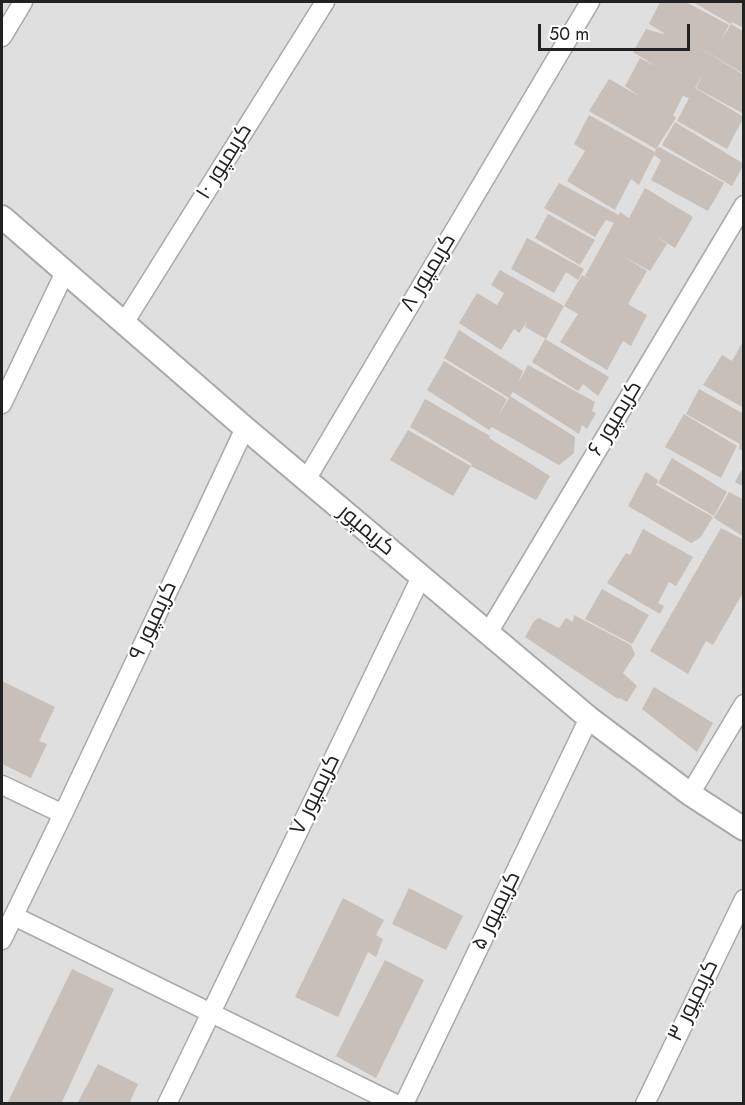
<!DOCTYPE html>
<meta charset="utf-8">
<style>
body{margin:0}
#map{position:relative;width:745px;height:1105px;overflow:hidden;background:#f2efe9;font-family:Jost,sans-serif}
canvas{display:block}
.frame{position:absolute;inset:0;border:3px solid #222;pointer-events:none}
.scale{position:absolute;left:538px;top:24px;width:152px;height:27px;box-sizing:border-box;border:3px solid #222;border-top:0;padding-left:8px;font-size:18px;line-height:21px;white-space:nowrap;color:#222;-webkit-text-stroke:4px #fff;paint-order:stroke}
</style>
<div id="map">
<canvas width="745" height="1105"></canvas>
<div class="frame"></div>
<div class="scale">50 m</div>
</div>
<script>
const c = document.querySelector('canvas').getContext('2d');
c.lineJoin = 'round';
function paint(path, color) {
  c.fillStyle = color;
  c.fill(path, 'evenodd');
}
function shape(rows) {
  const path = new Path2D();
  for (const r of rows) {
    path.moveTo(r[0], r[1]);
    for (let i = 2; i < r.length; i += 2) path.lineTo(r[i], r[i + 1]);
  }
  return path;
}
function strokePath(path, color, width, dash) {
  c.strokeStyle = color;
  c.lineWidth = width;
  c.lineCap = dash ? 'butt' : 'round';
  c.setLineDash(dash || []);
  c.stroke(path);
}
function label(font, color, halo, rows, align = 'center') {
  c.font = font + ' Jost,Cairo,sans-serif';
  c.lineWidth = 4.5;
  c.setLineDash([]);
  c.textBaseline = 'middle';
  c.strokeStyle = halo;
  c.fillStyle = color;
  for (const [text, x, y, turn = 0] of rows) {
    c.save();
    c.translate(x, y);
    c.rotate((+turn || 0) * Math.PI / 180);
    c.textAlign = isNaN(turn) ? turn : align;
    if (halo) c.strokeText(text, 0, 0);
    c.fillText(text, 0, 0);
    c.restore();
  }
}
paint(shape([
 [2,2,743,2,743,1103,2,1103]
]), '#e0dfdf');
paint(shape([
 [660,2,686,2,729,25,721,41,731,24,744,32,744,74,690,42,744,75,744,114,696,88,704,73,695,88,744,117,727,149,677,121,689,98,683,96,673,115,676,118,656,149,589,111,609,79,639,96,625,86,640,58,657,67,633,52,646,29,663,34,664,33,649,24],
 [693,2,744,2,744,28,732,22,731,24],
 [589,115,655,152,656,149,659,147,724,183,708,211,651,180,661,160,654,155,639,185,631,179,615,210,567,181,585,151,574,144],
 [675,122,744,164,732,186,662,145],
 [559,183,619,215,620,212,629,218,645,188,693,217,675,248,656,236,667,244,650,271,624,257,647,271,628,304,647,315,631,346,623,341,607,370,560,342,578,314,564,306,582,275,592,281,585,276,614,223,606,220,595,237,544,208],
 [548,214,595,240,580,265,535,238],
 [527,238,584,269,578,280,566,272,554,293,511,269],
 [500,270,564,306,546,339,525,327,527,322,519,333,514,329,501,350,459,323,477,293,497,305,504,293,491,285],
 [459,330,523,371,518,383,528,365,595,402,592,411,596,413,587,429,582,425,579,434,513,392,510,396,575,437,574,453,559,465,492,427,489,430,427,390,444,361,507,399,498,417,509,398,444,358],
 [545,339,609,377,598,396,583,384,578,391,532,362],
 [744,340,744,408,703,385,722,355,732,361],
 [699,389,744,414,744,451,739,449,740,444,686,414],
 [425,399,490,436,489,438,550,476,536,500,471,466,472,464,410,427],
 [684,414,737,446,721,478,665,447],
 [408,430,471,466,453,496,390,460],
 [672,458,727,492,714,516,658,483],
 [744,466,744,487,735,482],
 [646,472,658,480,656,485,713,517,700,538,691,543,628,506],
 [729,492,744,500,744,537,714,518],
 [721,528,744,540,744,591,713,645,706,641,688,674,650,651],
 [643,529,693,557,676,586,669,582,658,603,664,606,660,614,607,583,626,553,630,555],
 [602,589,649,615,632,644,585,619],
 [574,615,631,645,635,654,623,673,637,686,627,702,620,698,618,699,525,637,534,621,539,618,559,628,566,618,573,622],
 [2,681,55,707,39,741,47,744,31,778,2,764],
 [654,687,713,723,697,752,642,709],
 [409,888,463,916,446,950,392,924],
 [343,898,384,920,376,935,383,939,376,957,368,952,338,1017,295,997],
 [385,960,424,980,376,1078,336,1056],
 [72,969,114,989,69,1087,61,1104,7,1104],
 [98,1064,138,1084,129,1104,77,1104]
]), '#c7bfb8');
const minor = shape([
 [2,37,23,2],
 [124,323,325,2],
 [2,404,65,272],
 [306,480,590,2],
 [488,633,744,205],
 [2,785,63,814],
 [690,794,744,704],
 [14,916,396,1104],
 [2,940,63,814,245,428],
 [167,1104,421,577],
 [404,1104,589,718],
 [645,1104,744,899]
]);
const tertiary = shape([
 [2,217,245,428,589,718,690,794,744,829]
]);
strokePath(minor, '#a9a9a9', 21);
strokePath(tertiary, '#a9a9a9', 26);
strokePath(minor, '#fff', 18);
strokePath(tertiary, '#fff', 22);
label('22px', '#222', '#fff', [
 ["کریمپور ۱۰",225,162,-58],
 ["کریمپور ۸",429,273,-59],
 ["کریمپور ۶",616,419,-59],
 ["کریمپور",366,531,40],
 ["کریمپور ۹",154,621,-65],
 ["کریمپور ۷",316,795,-64],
 ["کریمپور ۵",497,911,-64],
 ["کریمپور ۳",694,1001,-64]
]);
</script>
